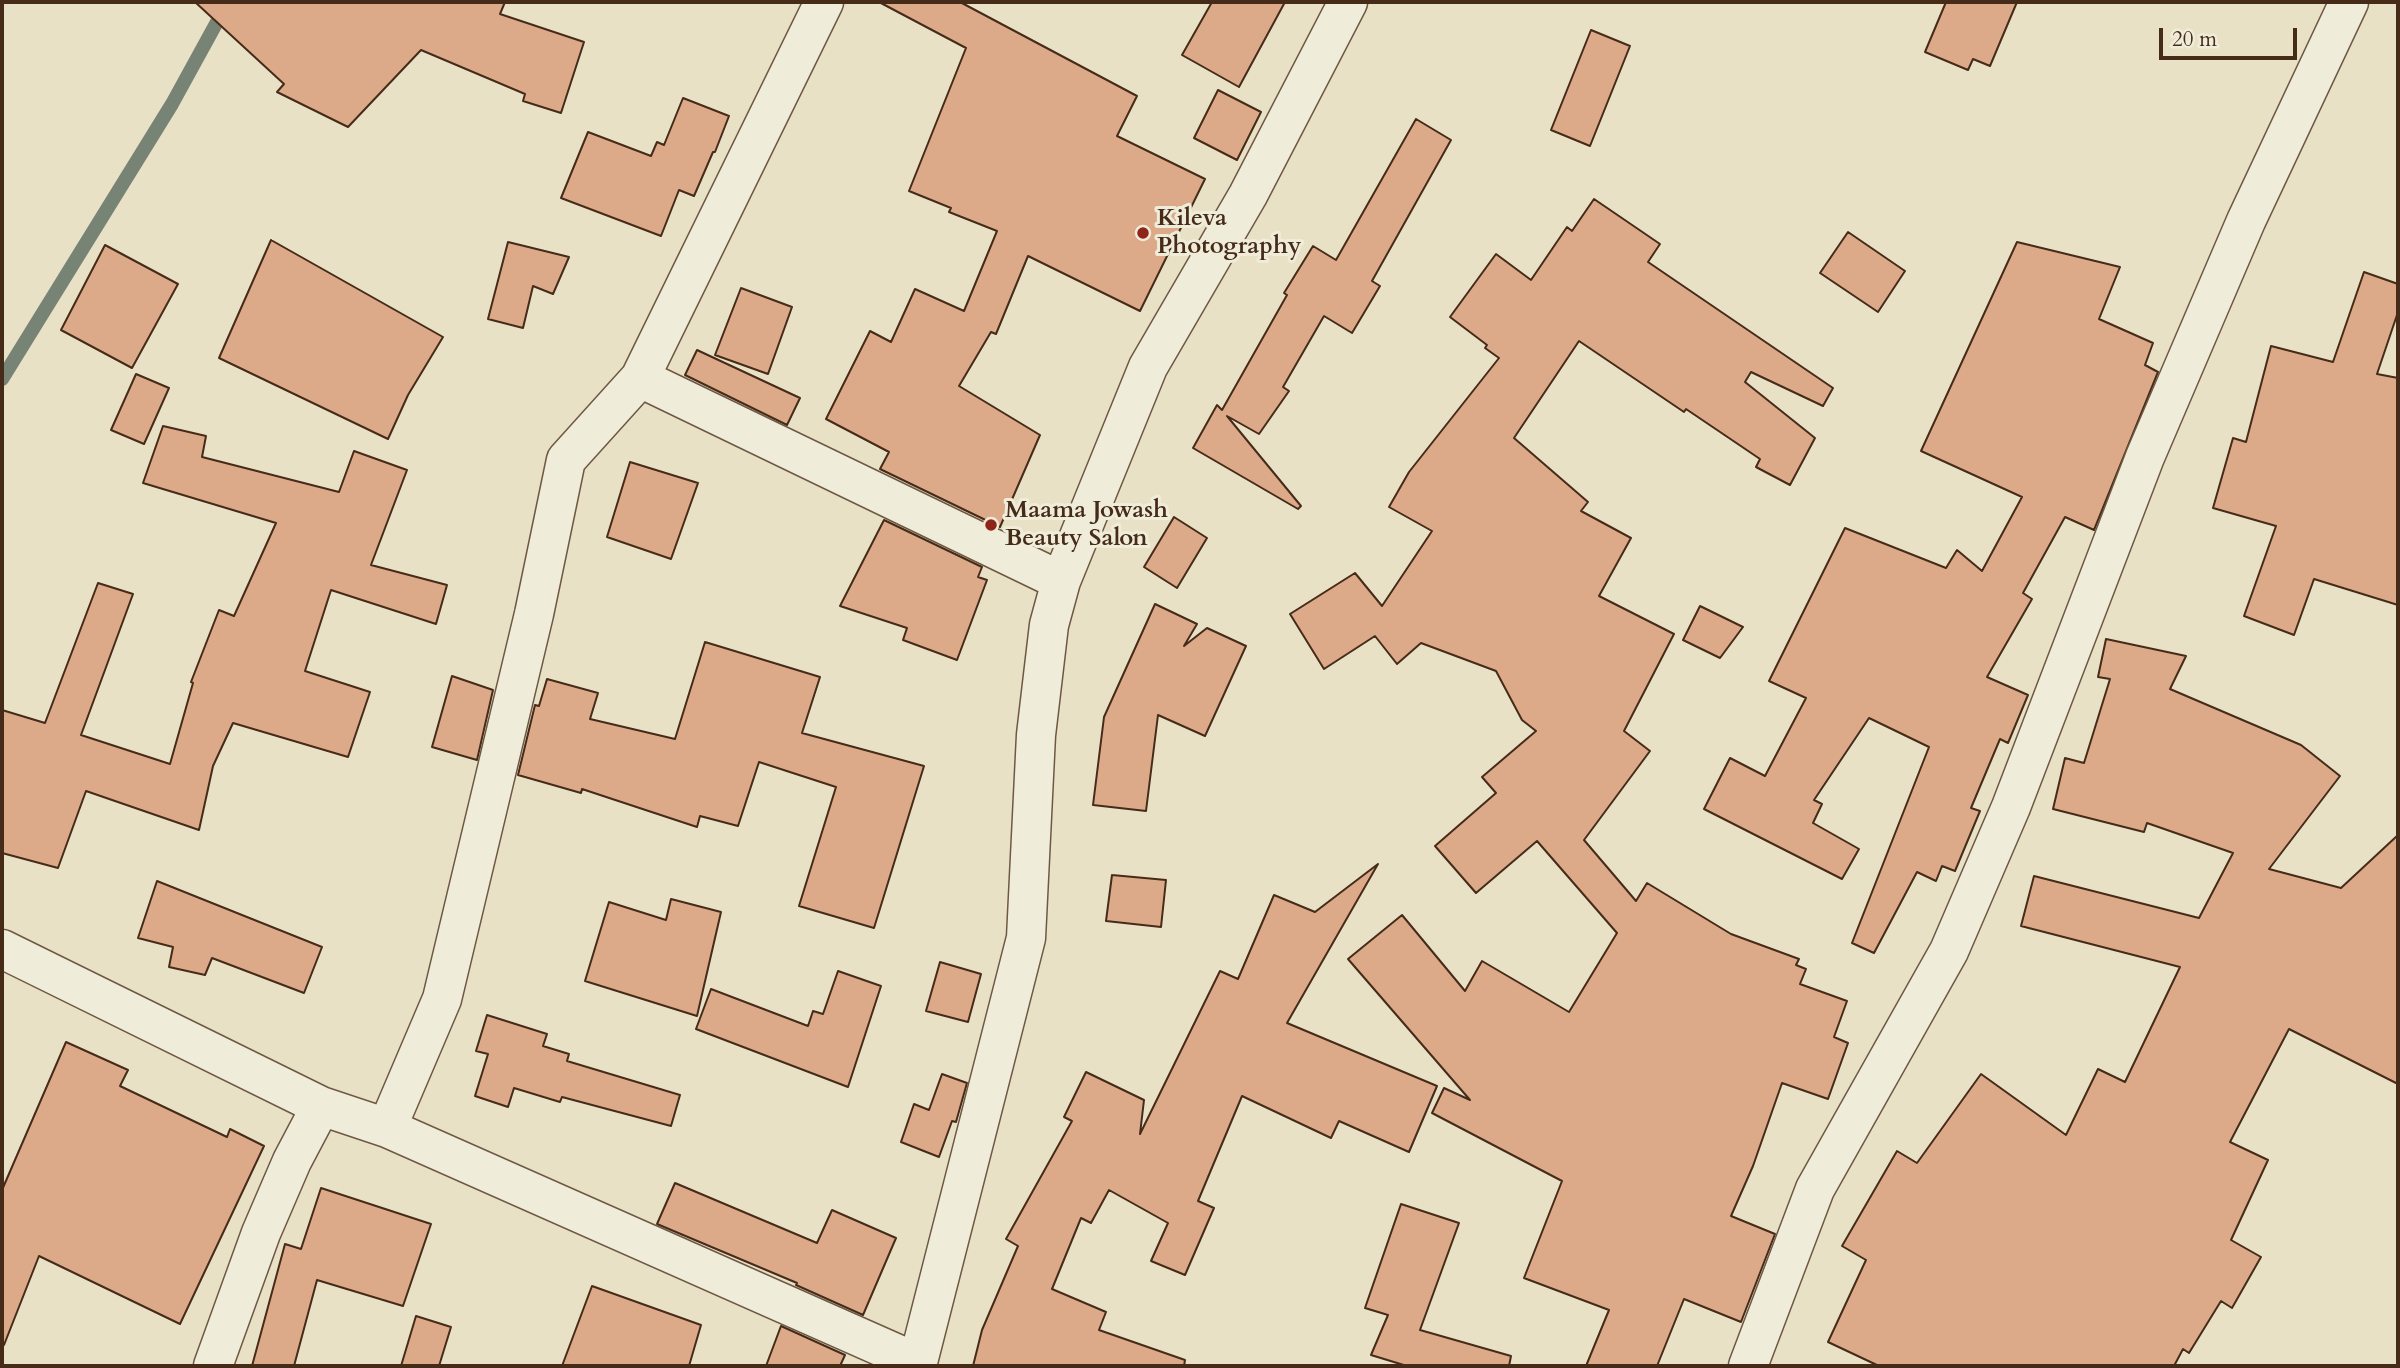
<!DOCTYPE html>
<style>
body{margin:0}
#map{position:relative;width:2400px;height:1368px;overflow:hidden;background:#e8e1c6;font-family:Cardo,serif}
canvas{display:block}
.frame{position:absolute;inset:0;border:4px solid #462b19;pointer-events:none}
.scale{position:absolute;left:2159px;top:28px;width:138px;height:32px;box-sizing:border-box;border:4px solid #462b19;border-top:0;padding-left:9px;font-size:21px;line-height:24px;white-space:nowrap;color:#462b19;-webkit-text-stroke:5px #f0ecda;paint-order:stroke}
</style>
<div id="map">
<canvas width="2400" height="1368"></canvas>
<div class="frame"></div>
<div class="scale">20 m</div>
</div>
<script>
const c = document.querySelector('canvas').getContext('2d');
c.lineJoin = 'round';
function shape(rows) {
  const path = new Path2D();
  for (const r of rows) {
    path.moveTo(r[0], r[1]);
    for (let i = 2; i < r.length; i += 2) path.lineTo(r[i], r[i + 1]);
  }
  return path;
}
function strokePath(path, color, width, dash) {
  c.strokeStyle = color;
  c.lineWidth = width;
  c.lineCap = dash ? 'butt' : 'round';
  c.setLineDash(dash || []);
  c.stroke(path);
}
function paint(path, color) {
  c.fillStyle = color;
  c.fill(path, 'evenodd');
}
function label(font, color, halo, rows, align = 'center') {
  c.font = font + ' Cardo,serif';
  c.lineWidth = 6;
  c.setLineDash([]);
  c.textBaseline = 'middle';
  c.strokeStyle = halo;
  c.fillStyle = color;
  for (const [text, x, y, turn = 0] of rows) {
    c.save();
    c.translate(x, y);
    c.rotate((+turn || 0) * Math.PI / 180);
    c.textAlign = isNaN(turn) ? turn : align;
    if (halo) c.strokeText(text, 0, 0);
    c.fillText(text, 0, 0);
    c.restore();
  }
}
strokePath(shape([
 [2,379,172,104,228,2]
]), '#778375', 14);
const building = shape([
 [195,2,505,2,500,14,584,42,561,113,523,101,525,94,421,50,348,127,277,92,284,84,195,2],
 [879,2,960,2,1137,96,1117,136,1205,179,1140,311,1028,256,996,334,991,332,959,386,1040,435,1000,527,880,469,889,452,826,419,870,331,891,342,915,289,964,311,997,231,949,212,951,208,909,191,966,48,879,2],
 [1212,2,1285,2,1239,87,1182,55,1212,2],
 [1946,2,2017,2,1990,66,1973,59,1968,70,1925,52,1946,2],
 [1591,30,1630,46,1590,146,1551,130,1591,30],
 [1218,90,1261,112,1237,160,1194,138,1218,90],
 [683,98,729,116,715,152,713,152,694,196,679,190,661,236,561,198,588,132,651,156,657,142,664,145,683,98],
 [1416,119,1451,140,1372,281,1380,286,1352,333,1324,316,1283,387,1289,391,1259,434,1227,416,1301,506,1298,509,1193,448,1217,405,1222,410,1287,295,1284,293,1313,246,1336,260,1416,119],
 [1594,199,1660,244,1648,262,1833,388,1823,406,1751,372,1745,382,1815,438,1790,485,1756,467,1760,459,1726,436,1686,409,1684,412,1579,341,1514,438,1588,502,1581,511,1631,538,1599,596,1674,634,1624,731,1650,751,1584,840,1636,901,1647,883,1731,934,1799,959,1796,965,1806,969,1800,984,1847,1001,1834,1037,1848,1043,1828,1099,1782,1083,1753,1166,1731,1216,1775,1234,1741,1322,1684,1299,1657,1366,1586,1366,1609,1310,1524,1278,1562,1181,1432,1113,1444,1088,1470,1100,1348,959,1402,915,1465,991,1482,961,1569,1012,1617,933,1537,841,1476,893,1435,846,1496,793,1482,777,1536,731,1522,720,1496,671,1421,643,1397,664,1375,636,1324,669,1290,614,1355,573,1382,606,1432,531,1389,507,1409,472,1499,358,1485,348,1487,345,1450,317,1496,254,1531,280,1567,227,1572,231,1594,199],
 [1848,232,1905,271,1878,312,1820,273,1848,232],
 [271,240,443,337,408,395,388,439,219,358,271,240],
 [508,242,569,257,553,294,533,286,523,328,488,319,508,242],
 [2017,242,2120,267,2099,319,2153,343,2145,365,2158,372,2094,530,2065,517,2023,593,2032,599,1987,677,2028,695,2008,743,2000,739,1971,808,1980,811,1955,871,1942,866,1936,881,1917,872,1874,953,1852,943,1929,747,1869,718,1814,800,1822,804,1813,823,1859,849,1842,879,1704,809,1730,758,1765,776,1806,698,1769,681,1845,528,1946,568,1957,550,1982,571,2022,497,1921,451,2017,242],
 [105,245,178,284,132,368,61,330,105,245],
 [2364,272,2398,284,2398,312,2377,374,2398,378,2398,605,2314,579,2294,635,2244,616,2276,526,2213,508,2233,438,2246,442,2271,346,2333,362,2364,272],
 [741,288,792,307,768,374,715,355,741,288],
 [697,350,800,398,787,425,685,375,697,350],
 [136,374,169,388,144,444,111,430,136,374],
 [163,426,206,436,202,457,339,492,354,451,407,470,371,565,447,585,436,624,331,590,305,671,370,692,348,757,233,723,213,766,199,830,86,791,58,868,2,853,2,710,45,723,98,583,133,594,81,735,170,764,193,683,191,682,219,610,234,616,276,523,143,483,163,426],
 [630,462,698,483,671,559,607,537,630,462],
 [1174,517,1207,538,1177,588,1144,567,1174,517],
 [884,520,982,567,978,577,987,580,957,660,903,640,907,628,840,606,884,520],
 [1155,604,1197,624,1184,646,1207,628,1246,646,1205,736,1158,715,1146,811,1093,805,1104,717,1155,604],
 [1700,606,1743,627,1720,658,1683,640,1700,606],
 [2106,639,2186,656,2170,689,2301,745,2340,776,2269,869,2341,888,2398,835,2398,1084,2289,1029,2230,1142,2268,1160,2231,1240,2261,1257,2232,1308,2221,1301,2189,1353,2183,1349,2174,1366,1879,1366,1828,1342,1866,1260,1842,1246,1897,1151,1917,1163,1981,1074,2066,1135,2098,1069,2125,1082,2180,967,2021,926,2034,876,2199,918,2233,853,2147,823,2144,832,2053,809,2065,758,2084,763,2110,679,2098,677,2106,639],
 [705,642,820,677,802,733,924,766,874,928,799,906,836,787,759,762,738,826,700,816,697,827,582,789,581,793,518,775,535,705,539,706,547,679,598,693,590,719,675,739,705,642],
 [452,676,493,690,477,760,432,747,452,676],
 [1378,864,1287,1023,1437,1086,1409,1152,1339,1121,1331,1138,1242,1096,1198,1201,1214,1208,1185,1275,1151,1261,1168,1223,1109,1190,1091,1223,1081,1218,1052,1289,1106,1312,1099,1330,1185,1360,1184,1366,973,1366,982,1330,1018,1246,1006,1239,1072,1121,1064,1117,1086,1072,1144,1100,1140,1134,1220,971,1238,979,1274,895,1315,912,1378,864],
 [1112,875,1166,880,1161,927,1106,921,1112,875],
 [157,881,322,947,304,993,212,958,205,975,169,967,173,947,138,938,157,881],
 [671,899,721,912,697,1016,585,981,609,902,666,920,671,899],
 [940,962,981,974,968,1022,926,1011,940,962],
 [838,971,881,986,848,1087,696,1029,711,989,808,1026,813,1011,823,1014,838,971],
 [487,1015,547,1034,543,1046,569,1054,567,1061,680,1095,671,1126,562,1097,560,1102,514,1088,508,1107,475,1096,488,1054,476,1051,487,1015],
 [66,1042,128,1070,120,1086,227,1137,230,1129,264,1146,180,1324,39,1256,4,1345,2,1344,2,1190,66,1042],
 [942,1074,967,1083,956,1122,952,1121,939,1157,901,1142,914,1104,929,1110,942,1074],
 [675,1183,817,1243,832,1210,896,1238,863,1315,796,1285,797,1283,657,1224,675,1183],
 [321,1188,431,1224,403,1306,317,1280,294,1366,252,1366,285,1244,301,1249,321,1188],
 [1401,1204,1459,1223,1420,1330,1511,1356,1509,1366,1407,1366,1371,1355,1388,1315,1365,1308,1401,1204],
 [592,1286,701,1325,689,1366,562,1366,592,1286],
 [416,1316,451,1327,439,1366,401,1366,416,1316],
 [781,1326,845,1355,840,1366,766,1366,781,1326]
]);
paint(building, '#dcaa89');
strokePath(building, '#462b19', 2);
const street = shape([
 [640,378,1061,581],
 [2,949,321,1106,387,1128,918,1363],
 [387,1128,442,999,534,614,566,460,640,378,824,2],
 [213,1366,261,1233,292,1161,321,1106],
 [917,1366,1026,938,1036,735,1049,625,1061,581,1148,367,1248,195,1348,2],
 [1748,1366,1815,1189,1949,951,2011,807,2145,457,2246,221,2349,2]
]);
strokePath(street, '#6e5844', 41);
strokePath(street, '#f0ecda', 38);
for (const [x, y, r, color] of [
 [1143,233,7,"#8f2418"],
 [991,525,7,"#8f2418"]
]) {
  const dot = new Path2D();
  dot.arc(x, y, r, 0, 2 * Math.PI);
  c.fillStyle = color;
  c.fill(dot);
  strokePath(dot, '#f0ecda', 2.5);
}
label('bold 24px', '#462b19', '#f0ecda', [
 ["Kileva",1157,219],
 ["Photography",1157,247],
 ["Maama Jowash",1005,511],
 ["Beauty Salon",1005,539]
], 'left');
</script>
